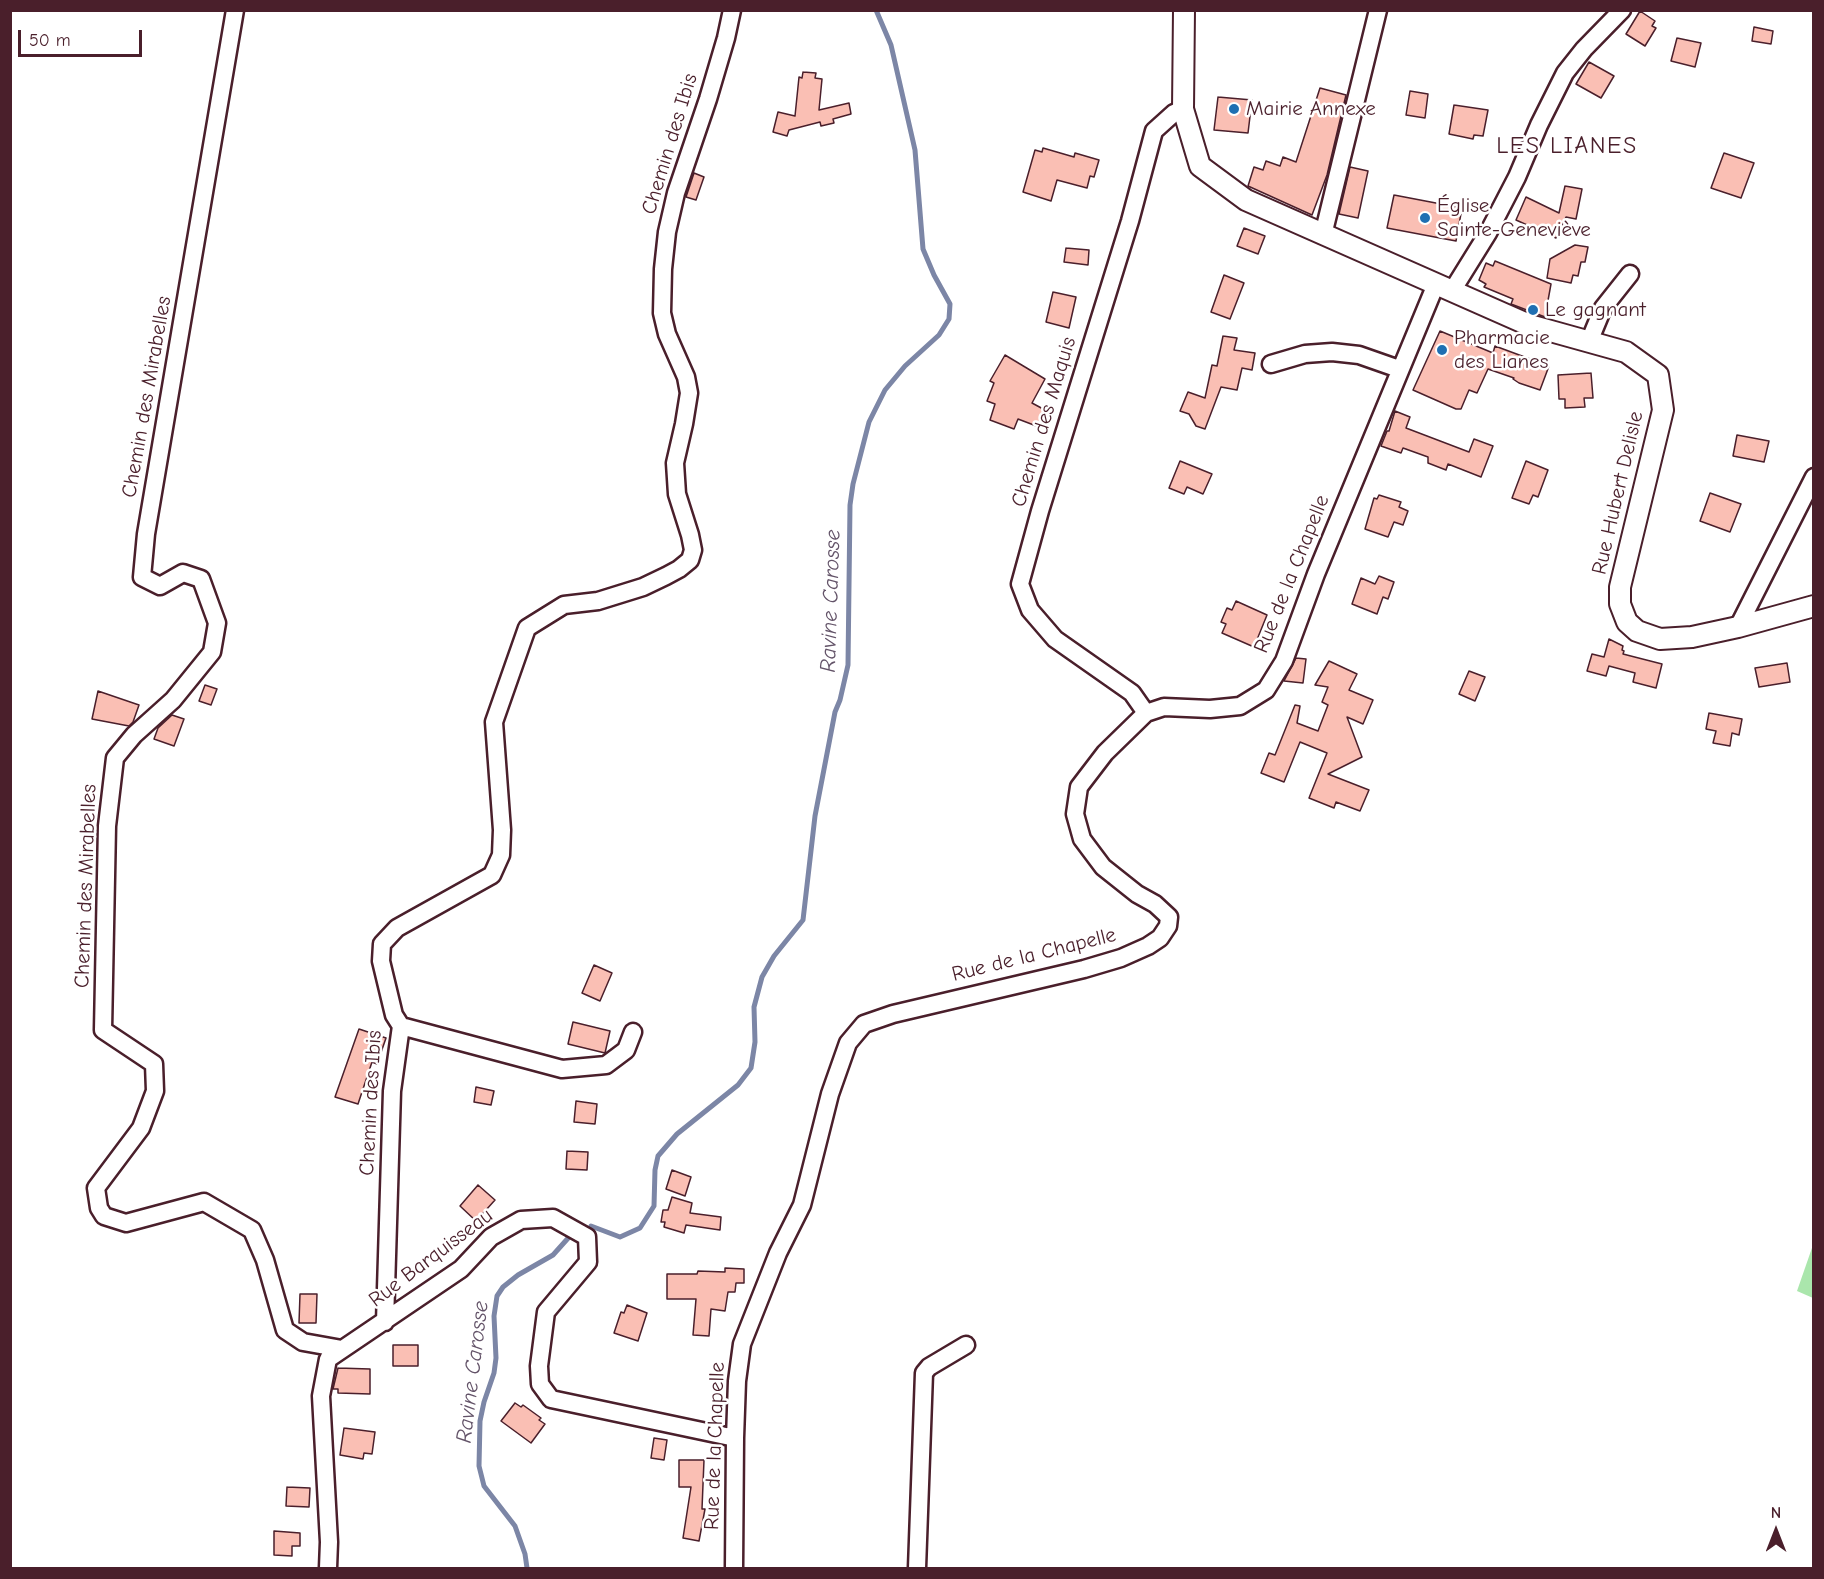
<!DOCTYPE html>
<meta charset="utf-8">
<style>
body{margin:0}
#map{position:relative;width:1824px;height:1579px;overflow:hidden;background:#fff;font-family:"Comic Neue",sans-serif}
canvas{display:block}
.frame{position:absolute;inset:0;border:12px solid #4a1f2b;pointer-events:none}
.north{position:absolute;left:1746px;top:1501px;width:60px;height:60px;-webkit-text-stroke:4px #fff;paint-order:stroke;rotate:0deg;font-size:16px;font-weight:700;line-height:24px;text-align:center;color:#4a1f2b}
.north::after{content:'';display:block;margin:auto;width:21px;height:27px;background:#4a1f2b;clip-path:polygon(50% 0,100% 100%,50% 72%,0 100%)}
.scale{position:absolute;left:18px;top:30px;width:124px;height:27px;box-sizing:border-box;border:3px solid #4a1f2b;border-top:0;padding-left:8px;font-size:18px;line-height:21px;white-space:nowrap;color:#4a1f2b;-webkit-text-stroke:4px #fff;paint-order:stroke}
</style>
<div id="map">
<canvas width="1824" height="1579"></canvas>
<div class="frame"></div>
<div class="north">N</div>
<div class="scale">50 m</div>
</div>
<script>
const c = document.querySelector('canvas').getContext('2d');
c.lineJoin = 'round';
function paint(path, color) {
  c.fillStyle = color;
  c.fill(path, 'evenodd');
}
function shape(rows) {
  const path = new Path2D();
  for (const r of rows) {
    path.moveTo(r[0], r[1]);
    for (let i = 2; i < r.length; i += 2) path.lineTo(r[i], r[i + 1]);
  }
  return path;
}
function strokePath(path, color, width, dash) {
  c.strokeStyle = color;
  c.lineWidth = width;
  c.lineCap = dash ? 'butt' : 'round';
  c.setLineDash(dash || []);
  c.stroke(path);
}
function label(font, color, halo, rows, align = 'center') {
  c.font = font + ' "Comic Neue",sans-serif';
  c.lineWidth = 5;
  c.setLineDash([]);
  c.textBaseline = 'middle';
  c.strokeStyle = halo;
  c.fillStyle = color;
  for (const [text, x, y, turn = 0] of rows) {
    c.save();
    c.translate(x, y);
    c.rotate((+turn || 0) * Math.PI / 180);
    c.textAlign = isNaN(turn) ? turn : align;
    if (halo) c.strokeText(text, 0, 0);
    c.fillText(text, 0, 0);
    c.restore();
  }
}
paint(shape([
 [1813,1245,1813,1298,1797,1291]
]), '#aae6ac');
strokePath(shape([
 [591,1226,620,1237,640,1228,654,1206,655,1170,658,1156,677,1134,738,1085,751,1068,755,1042,754,1007,762,977,774,956,803,920,815,816,835,712,840,700,848,665,850,505,853,484,869,422,885,390,905,366,939,335,949,319,950,304,934,275,923,249,915,150,891,45,876,10],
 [527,1568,525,1554,515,1526,484,1486,479,1466,480,1421,484,1402,494,1373,496,1358,494,1316,497,1296,503,1287,518,1275,553,1255,570,1236]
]), '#7c86a6', 5);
const building = shape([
 [1640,11,1655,21,1652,26,1656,28,1645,46,1626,34,1640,11],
 [1754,27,1773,31,1771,44,1752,41,1754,27],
 [1677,38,1701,43,1695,67,1671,61,1677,38],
 [1589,62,1614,76,1601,98,1576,84,1589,62],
 [803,72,816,73,815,78,822,79,819,110,849,103,851,114,833,119,834,123,821,126,820,122,789,130,787,136,773,132,778,112,795,116,799,77,802,78,803,72],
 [1320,88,1346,95,1327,175,1312,215,1248,186,1254,167,1263,170,1266,161,1280,166,1283,157,1296,162,1320,88],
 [1410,91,1428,94,1425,118,1406,115,1410,91],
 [1218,97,1252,100,1248,133,1214,130,1218,97],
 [1454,105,1488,110,1483,136,1474,135,1473,139,1449,134,1454,105],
 [1043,148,1074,157,1075,153,1099,160,1094,177,1090,176,1087,188,1057,180,1051,201,1023,192,1035,150,1042,152,1043,148],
 [1724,153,1754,163,1741,198,1711,188,1724,153],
 [1350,167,1368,171,1358,218,1339,214,1350,167],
 [694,173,704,177,696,200,686,197,694,173],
 [1565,186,1582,189,1576,219,1566,217,1556,238,1516,220,1526,197,1559,213,1565,186],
 [1394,195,1462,208,1456,241,1387,228,1394,195],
 [1244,228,1265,236,1258,254,1237,246,1244,228],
 [1575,245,1588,247,1585,262,1581,262,1578,276,1573,275,1571,283,1547,278,1550,259,1575,245],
 [1066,248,1089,250,1088,265,1064,262,1066,248],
 [1495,261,1551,284,1545,317,1511,304,1513,299,1484,287,1486,284,1479,280,1486,263,1493,266,1495,261],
 [1224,275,1244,283,1230,319,1211,312,1224,275],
 [1053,292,1076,297,1069,328,1046,322,1053,292],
 [1440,331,1493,353,1495,346,1549,366,1540,390,1519,383,1513,379,1514,378,1488,369,1477,393,1469,390,1461,409,1456,409,1413,390,1440,331],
 [1223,336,1237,338,1234,350,1255,353,1252,370,1242,368,1237,390,1221,387,1205,429,1196,426,1189,414,1180,411,1188,392,1205,398,1212,365,1217,366,1223,336],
 [1005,355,1045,379,1032,403,1045,410,1039,427,1018,419,1014,429,990,420,995,404,987,401,994,383,990,381,1005,355],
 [1591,373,1593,398,1584,398,1585,407,1565,408,1565,399,1559,399,1558,375,1591,373],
 [1395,411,1410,417,1406,428,1469,452,1474,439,1493,446,1481,477,1448,464,1446,470,1428,463,1428,457,1403,448,1401,453,1381,446,1387,431,1389,431,1395,411],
 [1737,435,1769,441,1764,462,1733,456,1737,435],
 [1180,461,1212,474,1203,494,1187,487,1184,494,1169,488,1180,461],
 [1526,461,1548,470,1538,497,1533,495,1529,504,1512,498,1526,461],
 [1710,493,1741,504,1730,532,1700,521,1710,493],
 [1379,495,1401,502,1399,507,1408,511,1403,525,1394,522,1388,537,1365,529,1374,498,1377,499,1379,495],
 [1379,576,1394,582,1388,599,1383,597,1377,614,1352,604,1361,578,1375,584,1379,576],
 [1236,601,1267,615,1254,647,1222,633,1226,624,1221,622,1227,608,1232,610,1236,601],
 [1609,639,1623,646,1622,650,1624,651,1623,654,1662,664,1656,688,1633,682,1635,673,1609,666,1606,676,1587,671,1592,654,1604,657,1609,639],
 [1296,658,1306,659,1303,683,1284,681,1296,658],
 [1329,661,1357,674,1349,690,1373,700,1363,724,1347,717,1362,757,1328,774,1369,790,1360,811,1336,802,1334,808,1309,798,1327,753,1300,742,1284,782,1261,773,1269,753,1275,755,1295,705,1300,706,1297,723,1318,731,1328,705,1322,702,1328,687,1315,685,1329,661],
 [1787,663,1790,682,1759,687,1755,668,1787,663],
 [1469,671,1485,677,1475,701,1459,694,1469,671],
 [205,685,217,689,211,705,199,701,205,685],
 [98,691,139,705,133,722,129,726,92,719,98,691],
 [1709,713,1742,719,1739,735,1732,733,1730,746,1713,743,1716,731,1706,729,1709,713],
 [172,715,184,719,174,746,154,739,158,728,172,715],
 [594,965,612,973,600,1001,582,993,594,965],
 [573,1022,610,1031,605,1053,568,1044,573,1022],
 [359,1029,386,1038,377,1064,372,1062,358,1104,335,1097,359,1029],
 [476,1087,494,1091,491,1105,474,1102,476,1087],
 [576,1101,597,1104,595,1124,574,1122,576,1101],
 [567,1151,588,1152,587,1170,566,1169,567,1151],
 [672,1170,691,1177,685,1196,666,1189,672,1170],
 [478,1185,495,1200,476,1221,460,1206,478,1185],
 [672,1197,692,1203,690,1213,721,1217,720,1230,686,1225,684,1233,664,1227,665,1222,661,1222,663,1210,668,1210,672,1197],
 [725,1268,744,1269,744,1283,736,1283,735,1292,728,1292,725,1311,711,1309,709,1336,693,1335,696,1299,667,1299,667,1274,697,1274,698,1271,725,1272,725,1268],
 [300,1294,317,1294,316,1323,299,1323,300,1294],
 [627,1305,647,1313,638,1341,614,1333,621,1312,624,1313,627,1305],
 [393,1345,418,1345,418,1366,393,1366,393,1345],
 [338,1368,370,1369,370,1394,338,1393,338,1389,333,1389,338,1368],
 [515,1403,521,1407,523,1405,541,1418,539,1420,545,1424,531,1443,501,1421,515,1403],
 [344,1428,375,1432,372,1454,364,1453,363,1459,340,1455,344,1428],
 [654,1438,667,1440,664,1460,651,1458,654,1438],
 [679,1460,704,1460,702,1509,705,1509,699,1541,683,1538,691,1487,679,1487,679,1460],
 [287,1487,310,1488,309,1507,286,1506,287,1487],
 [274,1531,300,1533,300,1546,292,1546,292,1556,274,1555,274,1531]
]);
paint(building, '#fabfb4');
strokePath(building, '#4a1f2b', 1.5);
const minor = shape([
 [235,10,146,534,142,577,160,586,183,573,201,579,217,623,212,652,173,700,134,735,115,758,107,826,103,1030,154,1064,155,1091,141,1128,96,1188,99,1208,104,1216,126,1223,204,1202,252,1230,265,1260,285,1330,303,1342,342,1349],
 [1323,235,1378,10],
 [1452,291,1488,233,1517,177,1539,125,1565,73,1584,49,1622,10],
 [1589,342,1603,308,1630,274],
 [1271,364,1305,354,1332,352,1359,355,1399,369],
 [1738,627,1814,477],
 [1146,713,1132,693,1055,639,1030,610,1020,584,1040,511,1130,221,1154,131,1174,113,1183,109],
 [401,1026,562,1069,606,1065,626,1050,633,1032],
 [385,1322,392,1091,401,1026,394,1015,381,961,382,944,397,928,492,875,501,855,502,830,494,722,527,628,564,605,598,601,643,587,666,576,679,569,690,560,693,550,690,535,677,494,675,463,684,424,689,393,686,377,667,334,662,313,663,269,667,232,676,193,708,99,726,38,732,10],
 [328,1568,329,1542,321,1396,328,1359,461,1269,491,1237,521,1220,553,1218,587,1237,588,1262,546,1312,539,1366,540,1384,551,1399,735,1438],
 [734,1568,735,1438,737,1381,742,1344,778,1253,802,1205,830,1094,848,1043,864,1024,893,1014,1084,969,1121,958,1148,946,1160,938,1168,926,1169,917,1155,904,1137,894,1103,867,1082,839,1075,814,1079,787,1105,753,1146,713,1164,707,1210,709,1240,706,1266,690,1284,661,1316,574,1436,284],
 [917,1568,924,1373,929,1367,966,1345]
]);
const major = shape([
 [1184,10,1183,109,1200,166,1246,200,1529,325,1626,352,1658,375,1663,410,1620,587,1620,604,1627,622,1637,631,1660,639,1692,637,1738,627,1814,606]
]);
strokePath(minor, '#4a1f2b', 21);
strokePath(major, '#4a1f2b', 24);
strokePath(minor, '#fff', 16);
strokePath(major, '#fff', 20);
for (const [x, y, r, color] of [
 [1234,109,6,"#1f6fb2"],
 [1425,218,6,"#1f6fb2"],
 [1533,310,6,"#1f6fb2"],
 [1442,350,6,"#1f6fb2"]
]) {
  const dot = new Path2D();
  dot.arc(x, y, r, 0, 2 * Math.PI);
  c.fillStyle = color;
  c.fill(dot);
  strokePath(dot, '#fff', 2);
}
label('21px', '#4a1f2b', '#fff', [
 ["Mairie Annexe",1246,109],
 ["Église",1437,206],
 ["Sainte-Geneviève",1437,230],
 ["Le gagnant",1545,310],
 ["Pharmacie",1454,338],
 ["des Lianes",1454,362]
], 'left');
label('21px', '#4a1f2b', '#fff', [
 ["Chemin des Ibis",670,144,-73],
 ["Chemin des Mirabelles",147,397,-80],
 ["Chemin des Maquis",1044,422,-73],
 ["Rue Hubert Delisle",1618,493,-77],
 ["Rue de la Chapelle",1292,574,-68],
 ["Chemin des Mirabelles",86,886,-88],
 ["Rue de la Chapelle",1034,955,-14],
 ["Chemin des Ibis",371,1103,-87],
 ["Rue Barquisseau",431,1258,-37],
 ["Rue de la Chapelle",715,1446,-88]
]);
label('italic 22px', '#635368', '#fff', [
 ["Ravine Carosse",831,601,-88],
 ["Ravine Carosse",473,1372,-83]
]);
c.letterSpacing = '1.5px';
label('24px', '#4a1f2b', '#fff', [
 ["LES LIANES",1567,146]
]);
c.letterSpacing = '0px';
</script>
